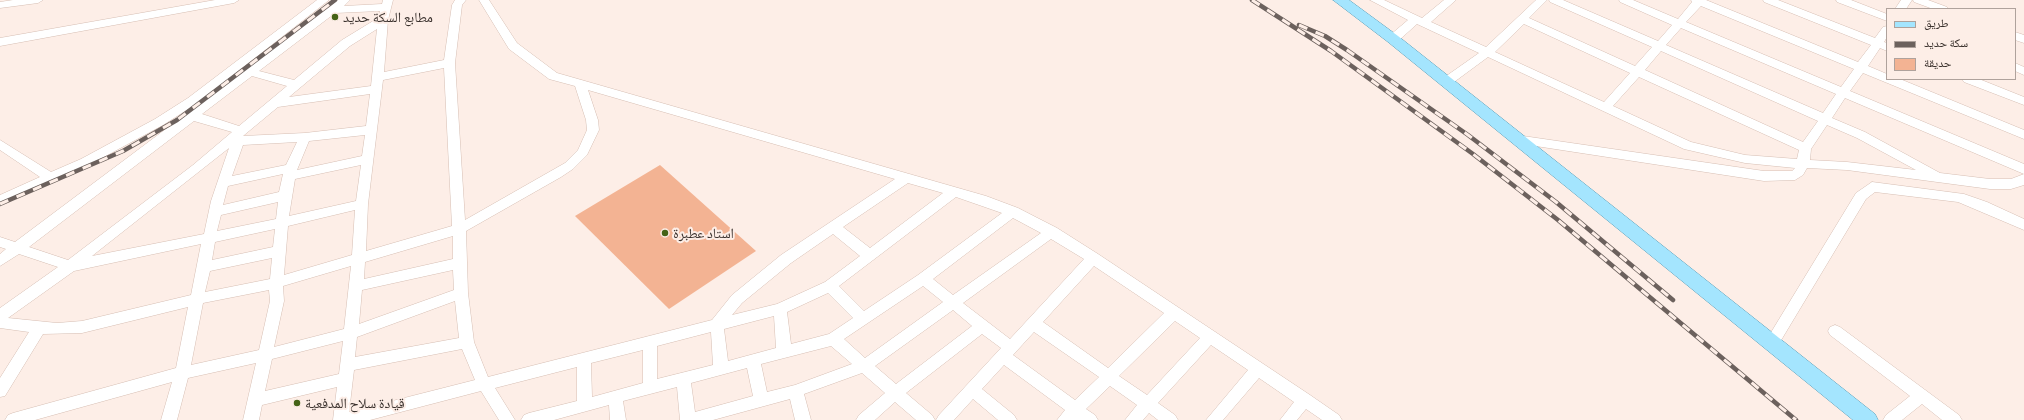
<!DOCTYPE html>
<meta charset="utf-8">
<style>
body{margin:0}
#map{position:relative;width:2024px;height:420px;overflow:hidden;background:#fdeee7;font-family:Commissioner,"Noto Naskh Arabic",sans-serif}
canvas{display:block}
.legend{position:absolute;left:1886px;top:8px;width:130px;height:72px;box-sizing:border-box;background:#fdeee7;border:1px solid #afa29c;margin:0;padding:5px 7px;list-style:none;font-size:12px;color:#39302c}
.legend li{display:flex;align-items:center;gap:8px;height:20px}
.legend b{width:20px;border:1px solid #afa29c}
</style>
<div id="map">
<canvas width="2024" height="420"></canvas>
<ul class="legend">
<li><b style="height:5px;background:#a4e5fe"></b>طريق</li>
<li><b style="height:5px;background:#6c615d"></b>سكة حديد</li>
<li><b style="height:11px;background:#f3b393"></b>حديقة</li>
</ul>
</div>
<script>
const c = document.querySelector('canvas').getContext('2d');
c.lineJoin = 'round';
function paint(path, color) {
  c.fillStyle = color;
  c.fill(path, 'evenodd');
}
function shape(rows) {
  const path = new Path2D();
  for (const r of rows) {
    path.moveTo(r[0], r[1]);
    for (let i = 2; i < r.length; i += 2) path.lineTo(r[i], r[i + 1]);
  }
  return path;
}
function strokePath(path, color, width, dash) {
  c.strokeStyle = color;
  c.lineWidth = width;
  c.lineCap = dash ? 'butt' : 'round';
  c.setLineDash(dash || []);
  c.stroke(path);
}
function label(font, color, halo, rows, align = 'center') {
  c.font = font + ' Commissioner,"Noto Naskh Arabic",sans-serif';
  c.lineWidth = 4;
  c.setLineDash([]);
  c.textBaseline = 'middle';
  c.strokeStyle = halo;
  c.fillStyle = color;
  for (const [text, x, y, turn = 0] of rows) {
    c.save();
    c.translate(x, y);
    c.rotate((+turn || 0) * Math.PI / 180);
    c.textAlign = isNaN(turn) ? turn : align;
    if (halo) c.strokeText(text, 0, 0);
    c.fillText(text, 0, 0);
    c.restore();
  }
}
paint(shape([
 [660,165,756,251,669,309,575,216]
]), '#f3b393');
const minor = shape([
 [13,0,43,0,38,3,0,8,0,2,13,0],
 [215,0,239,0,234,3,0,46,0,38,215,0],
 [317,0,329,0,196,104,163,125,89,165,0,205,0,195,40,177,0,150,0,140,51,172,81,159,155,119,188,98,317,0],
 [338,0,350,0,344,6,382,4,383,0,393,0,388,20,384,72,444,60,452,5,455,0,466,0,462,5,455,63,465,220,565,163,578,150,587,130,586,120,575,86,549,79,509,49,479,0,489,0,517,43,557,73,986,196,1018,208,1057,228,1098,254,1310,395,1339,415,1342,420,1322,420,1306,409,1297,420,1280,420,1294,402,1259,378,1223,420,1206,420,1248,370,1211,345,1158,403,1175,415,1178,420,1158,420,1149,413,1143,420,1125,420,1137,405,1110,386,1086,409,1095,415,1098,420,1057,420,1065,410,1004,365,982,389,1014,415,1017,420,998,420,973,399,954,420,936,420,939,415,1001,348,982,334,906,393,932,415,935,420,916,420,895,402,875,420,856,420,859,415,885,393,862,373,804,394,811,420,795,420,790,399,713,420,680,420,677,387,623,401,626,420,610,420,609,405,554,420,521,420,524,415,529,413,577,401,577,367,495,388,515,420,499,420,481,391,370,420,333,420,337,387,262,405,259,420,243,420,256,363,188,378,177,420,161,420,172,382,35,420,5,420,8,415,13,413,176,368,188,307,82,333,43,334,5,396,0,397,0,378,29,332,0,328,0,308,58,267,19,254,0,266,0,254,6,249,0,247,0,237,15,242,338,0],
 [380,11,378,18,342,40,294,80,259,71,335,13,380,11],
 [377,29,371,86,289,97,350,46,377,29],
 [444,68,452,226,366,251,368,204,383,80,444,68],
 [252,76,287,86,239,126,202,114,252,76],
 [588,90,895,179,781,255,732,295,712,320,488,377,474,342,468,293,466,231,561,177,573,169,587,155,599,130,598,120,588,90],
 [370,94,366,126,305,133,243,136,278,107,370,94],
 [194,121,232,132,193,165,68,260,29,247,194,121],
 [365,135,362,156,297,170,309,141,365,135],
 [297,142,286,165,232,176,243,145,297,142],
 [229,148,211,201,204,234,92,256,229,148],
 [361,165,356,201,289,216,295,179,361,165],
 [283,174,279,192,223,205,228,186,283,174],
 [908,183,943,193,870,248,843,227,908,183],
 [956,197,1002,213,918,275,864,311,839,286,956,197],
 [278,202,276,219,217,231,221,215,278,202],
 [355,210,352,255,284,275,288,226,355,210],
 [1013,218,1041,233,953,295,933,279,1013,218],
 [275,229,273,247,212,260,215,242,275,229],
 [833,234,860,256,825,282,777,304,732,315,742,303,791,263,833,234],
 [453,236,453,259,364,279,365,262,453,236],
 [1051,239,1084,259,1010,339,963,303,1051,239],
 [201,244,191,295,82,321,57,323,8,318,74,271,201,244],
 [272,258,270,279,205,292,210,271,272,258],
 [351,266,344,329,274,347,284,301,283,286,351,266],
 [1094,266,1164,313,1108,368,1043,322,1094,266],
 [453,270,454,290,359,324,362,290,453,270],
 [923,286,943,302,865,358,844,339,923,286],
 [269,290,270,301,259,350,191,365,203,303,269,290],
 [828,293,853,318,829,334,791,344,787,312,828,293],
 [455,301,459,338,355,357,357,337,455,301],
 [953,310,972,326,896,384,875,366,953,310],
 [774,316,776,348,728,361,724,329,774,316],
 [1175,321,1200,338,1147,395,1119,376,1175,321],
 [711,332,713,365,657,379,657,346,711,332],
 [1034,332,1099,377,1075,400,1013,355,1034,332],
 [343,341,339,374,265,391,272,359,343,341],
 [831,346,852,364,795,385,767,392,761,364,831,346],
 [462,349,475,380,349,412,354,370,462,349],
 [643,350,643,383,592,397,591,363,643,350],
 [747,368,753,396,695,412,691,383,747,368],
 [1370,0,1384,0,1422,18,1444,0,1456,0,1431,22,1486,47,1536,0,1547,0,1529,18,1635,66,1652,47,1550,2,1549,0,1563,0,1658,41,1672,25,1620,2,1619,0,1633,0,1678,19,1692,2,1691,0,1706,0,1858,62,1871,45,1764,2,1763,0,1778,0,1875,38,1883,27,1887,26,1887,37,1884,42,1887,43,1887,51,1880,48,1868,66,1887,74,1887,79,1900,79,2024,130,2024,139,1863,73,1850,91,2024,164,2024,174,1845,98,1832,118,1865,132,1940,173,1990,179,2011,179,2024,174,2024,185,2011,189,1990,189,1847,170,1807,168,1803,175,1795,180,1764,181,1516,143,1512,142,1510,139,1512,136,1516,135,1764,171,1792,171,1795,168,1745,163,1684,149,1488,57,1450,85,1442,85,1440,82,1442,79,1479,53,1417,24,1397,42,1389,42,1387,39,1389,36,1408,20,1370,0],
 [1701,6,1854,69,1841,87,1686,22,1701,6],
 [1524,24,1630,73,1604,102,1495,52,1524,24],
 [1681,28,1836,94,1823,113,1666,45,1681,28],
 [1661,51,1818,121,1803,142,1645,70,1661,51],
 [1639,77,1799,150,1797,159,1745,155,1691,142,1613,106,1639,77],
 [1827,125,1857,138,1916,170,1847,162,1810,160,1811,149,1827,125],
 [1836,0,1851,0,1887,14,1887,21,1837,2,1836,0],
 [1901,0,1912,0,1906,9,1895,9,1901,0],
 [1913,0,1928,0,1947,7,1948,9,1933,9,1914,2,1913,0],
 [2015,32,2024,35,2024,43,2015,40,2015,32],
 [2015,63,2024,67,2024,75,2015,71,2015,63],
 [1962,79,1979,79,2024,97,2024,105,1964,82,1962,79],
 [1872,182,1964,194,1987,202,2024,219,2024,230,1958,202,1875,192,1866,199,1777,347,1772,349,1767,347,1765,343,1767,339,1856,193,1872,182],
 [1835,325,1840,327,1959,415,1962,420,1942,420,1922,404,1902,420,1883,420,1886,415,1910,396,1830,335,1828,331,1830,327,1835,325]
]);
const major = shape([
 [1333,0,1349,0,1398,36,1875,414,1878,420,1853,420,1388,42,1333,0]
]);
strokePath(minor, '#d6beb3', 1);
strokePath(major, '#579ab4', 1);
paint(minor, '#fff');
paint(major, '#a4e5fe');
const rail = shape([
 [1252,0,1331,51,1473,154,1558,220,1796,420],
 [1299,25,1325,36,1347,50,1468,135,1556,202,1673,300],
 [0,204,123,151,177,120,335,0]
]);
strokePath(rail, '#6c615d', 4.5);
strokePath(rail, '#fdeee7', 3, [9]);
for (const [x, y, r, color] of [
 [335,17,4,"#456317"],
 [665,233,4,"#456317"],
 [297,403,4,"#456317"]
]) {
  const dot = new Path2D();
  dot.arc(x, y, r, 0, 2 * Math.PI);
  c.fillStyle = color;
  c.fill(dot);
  strokePath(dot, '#fdeee7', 1.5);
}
label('14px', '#39302c', '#fdeee7', [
 ["مطابع السكة حديد",343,17],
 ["استاد عطبرة",673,233],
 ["قيادة سلاح المدفعية",305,403]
], 'left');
</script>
